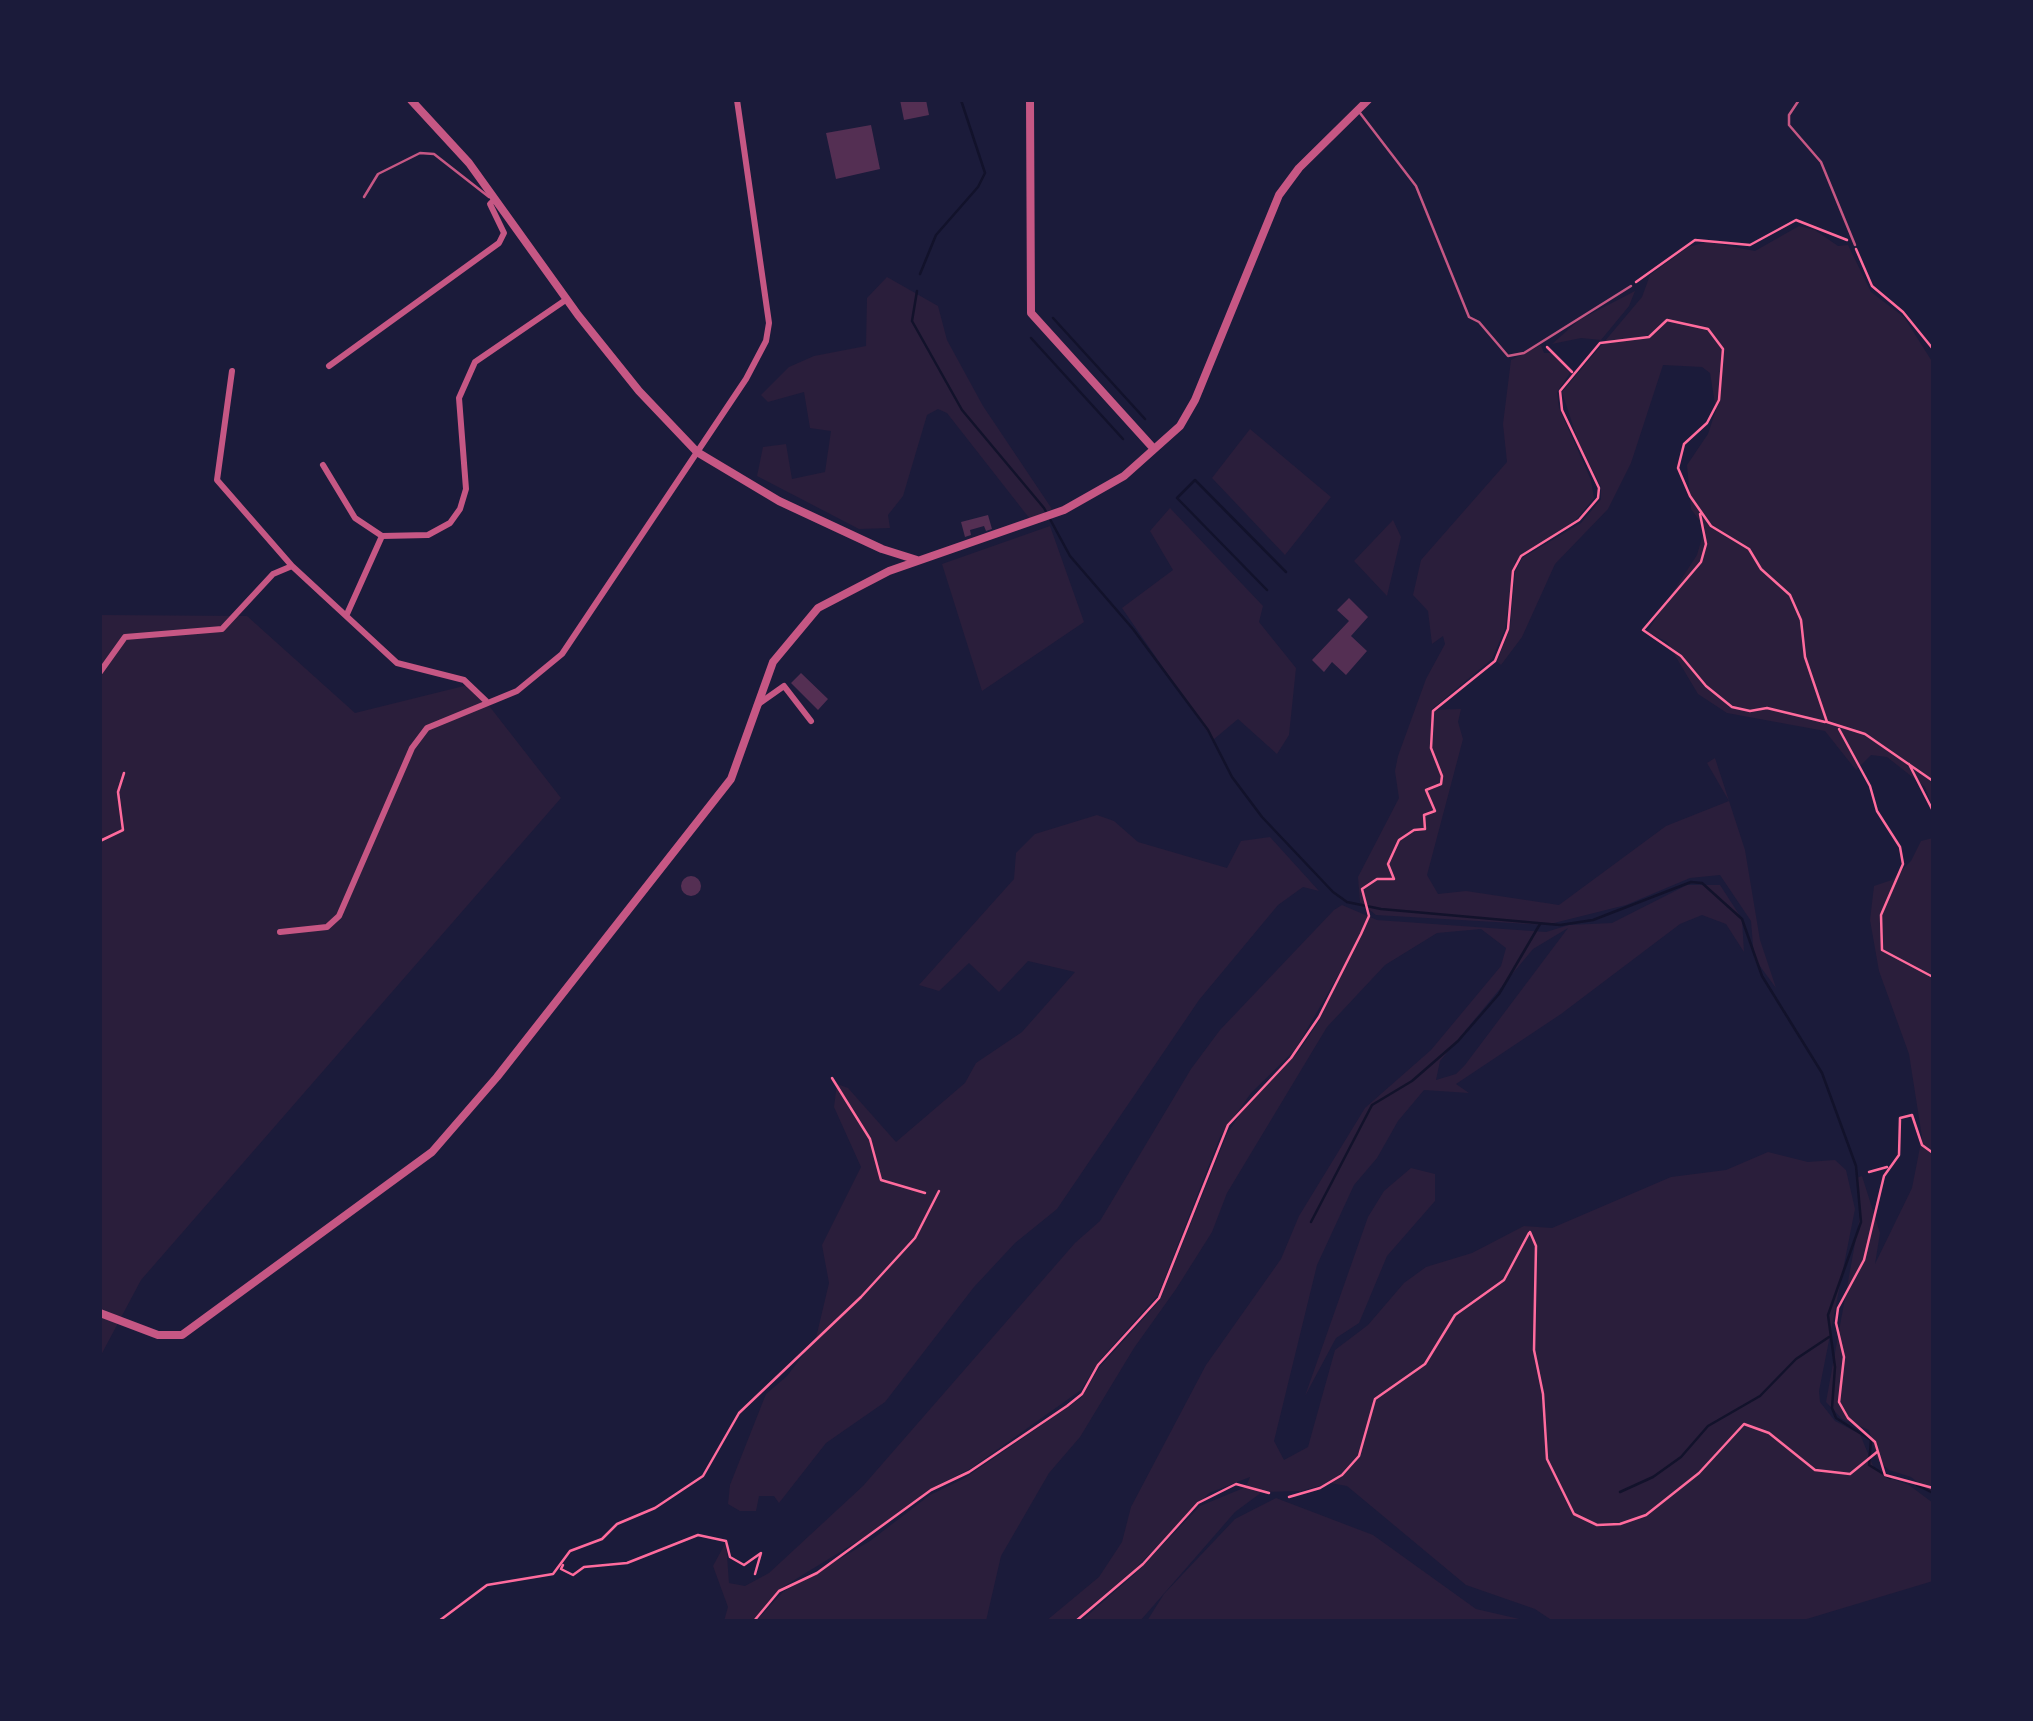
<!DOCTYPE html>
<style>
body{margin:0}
#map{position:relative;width:2033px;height:1721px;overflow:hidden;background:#1b1b3a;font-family:Lato,sans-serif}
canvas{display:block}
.frame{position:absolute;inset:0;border:102px solid #1b1b3a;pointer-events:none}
</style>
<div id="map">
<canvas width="2033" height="1721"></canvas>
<div class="frame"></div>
</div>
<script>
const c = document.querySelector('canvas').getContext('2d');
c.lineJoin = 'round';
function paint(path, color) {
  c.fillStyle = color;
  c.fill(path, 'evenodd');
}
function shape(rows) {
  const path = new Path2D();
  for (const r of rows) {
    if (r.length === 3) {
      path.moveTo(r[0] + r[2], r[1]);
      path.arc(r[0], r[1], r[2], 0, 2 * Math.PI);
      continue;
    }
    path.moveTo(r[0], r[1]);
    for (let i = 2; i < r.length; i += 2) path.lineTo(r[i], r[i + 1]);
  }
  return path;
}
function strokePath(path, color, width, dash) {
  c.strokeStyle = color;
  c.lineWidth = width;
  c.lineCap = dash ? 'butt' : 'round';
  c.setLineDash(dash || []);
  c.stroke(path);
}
paint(shape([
 [1799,226,1815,230,1838,246,1848,245,1871,292,1904,317,1933,363,1933,808,1925,787,1887,757,1871,755,1856,770,1825,731,1727,713,1698,694,1667,642,1647,632,1697,555,1705,528,1691,509,1687,465,1708,434,1716,410,1710,373,1702,367,1663,365,1631,463,1608,509,1555,564,1522,637,1501,665,1497,661,1510,628,1515,572,1522,558,1581,523,1601,499,1601,487,1578,441,1562,392,1642,297,1650,275,1688,247,1707,242,1755,251],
 [887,277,938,306,947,340,983,406,1052,509,1030,519,947,413,938,409,927,415,903,496,888,515,890,528,859,529,757,476,763,447,786,444,792,479,825,472,831,431,810,428,804,392,768,402,761,395,789,367,814,356,866,346,867,298],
 [1635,291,1629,306,1601,340,1581,338,1552,344,1579,320],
 [1541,345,1544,353,1551,353,1570,373,1557,392,1559,408,1591,480,1594,498,1576,520,1515,561,1505,629,1492,659,1431,710,1461,709,1458,722,1463,739,1427,875,1438,894,1466,891,1559,905,1666,826,1729,801,1707,763,1715,758,1745,850,1760,940,1776,988,1754,958,1751,921,1720,875,1690,878,1626,905,1546,925,1376,915,1360,902,1358,877,1399,798,1395,771,1398,756,1426,679,1445,644,1443,636,1432,644,1428,611,1413,595,1421,560,1507,462,1503,424,1511,360],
 [1250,429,1331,497,1285,555,1212,478],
 [1170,508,1263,606,1259,622,1296,668,1289,735,1277,754,1238,719,1213,740,1122,608,1173,570,1150,531],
 [1393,520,1401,537,1387,596,1354,561],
 [1050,526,1084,622,982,691,942,564],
 [100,615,247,616,355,713,472,684,561,798,141,1280,100,1357],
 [1097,815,1114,821,1138,842,1227,868,1241,841,1270,837,1319,891,1303,887,1278,905,1199,1000,1057,1209,1015,1243,974,1287,885,1402,826,1443,779,1503,774,1496,759,1496,756,1511,740,1511,728,1504,730,1485,766,1394,787,1376,816,1338,829,1283,822,1245,861,1167,834,1107,837,1084,848,1088,896,1142,965,1083,976,1063,1022,1032,1075,972,1028,961,999,992,969,963,939,991,919,985,1014,879,1016,853,1035,834],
 [1933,838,1933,1495,1911,1477,1889,1470,1877,1459,1869,1430,1842,1419,1826,1402,1860,1216,1856,1178,1862,1176,1880,1233,1875,1264,1912,1188,1922,1137,1909,1054,1879,971,1870,920,1874,886,1892,880,1911,861,1921,841],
 [1687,885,1720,885,1742,919,1744,952,1726,924,1702,915,1680,924,1561,1014,1456,1084,1469,1093,1424,1090,1398,1121,1377,1158,1354,1185,1317,1265,1274,1441,1284,1460,1308,1447,1335,1350,1368,1325,1404,1283,1426,1267,1472,1253,1524,1226,1552,1228,1671,1177,1726,1170,1768,1152,1808,1162,1835,1160,1846,1170,1855,1209,1819,1391,1820,1402,1835,1421,1860,1434,1873,1466,1884,1476,1909,1485,1933,1503,1933,1581,1800,1621,1553,1621,1535,1609,1466,1585,1347,1486,1330,1483,1301,1491,1262,1492,1235,1512,1140,1621,1081,1621,1135,1574,1200,1506,1246,1487,1250,1477,1209,1493,1135,1569,1073,1621,1046,1621,1099,1577,1122,1542,1131,1507,1206,1365,1281,1259,1299,1216,1365,1108,1431,1050,1501,966,1506,948,1481,929,1437,933,1385,965,1327,1027,1227,1193,1212,1232,1176,1289,1134,1348,1080,1437,1049,1473,1001,1556,986,1621,756,1621,783,1592,870,1541,930,1495,965,1478,1081,1398,1099,1368,1160,1300,1227,1134,1243,1110,1299,1051,1319,1021,1354,948,1295,1050,1251,1093,1220,1137,1158,1295,1099,1361,1081,1390,970,1469,930,1489,866,1536,783,1587,752,1621,724,1621,728,1607,713,1566,726,1542,729,1583,745,1586,769,1573,863,1486,1075,1243,1100,1221,1191,1069,1220,1030,1334,910,1342,905,1377,920,1546,932,1569,925,1612,923],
 [1568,928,1465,1065,1456,1074,1436,1080,1440,1061,1533,949],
 [1411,1168,1435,1174,1435,1201,1387,1256,1359,1323,1336,1338,1305,1396,1368,1217,1384,1191],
 [1276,1498,1373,1535,1476,1609,1528,1621,1147,1621,1164,1594,1235,1519]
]), '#2a1e3b');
strokePath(shape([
 [920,274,936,235,978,187,985,173,961,100],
 [917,291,912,321,962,410,1044,508,1070,556,1133,629,1208,730,1232,777,1262,817,1333,892,1347,902,1381,909,1560,925,1593,920,1691,882,1702,883,1742,919,1762,976,1822,1073,1856,1166,1861,1222,1828,1315,1835,1367,1832,1408,1836,1418,1871,1440,1869,1465,1890,1478],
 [1053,318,1145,419],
 [1031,338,1123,439],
 [1267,590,1177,498,1195,480,1286,572],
 [1311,1222,1372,1105,1412,1081,1458,1041,1499,994,1540,924],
 [1917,1485,1933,1493],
 [1620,1492,1653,1477,1681,1457,1708,1426,1760,1396,1796,1359,1829,1337]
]), '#12122b', 2.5);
paint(shape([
 [900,100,926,100,929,115,904,120],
 [871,125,880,169,836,179,826,133],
 [988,515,992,529,986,531,984,526,970,530,971,535,965,537,961,522],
 [1349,598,1368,617,1351,636,1367,651,1346,675,1332,662,1324,672,1312,660,1349,621,1337,610],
 [801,673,828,699,818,710,791,683],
 [691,886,10]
]), '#542f53');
strokePath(shape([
 [1856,249,1872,286,1903,312,1933,349],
 [1636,282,1695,240,1750,245,1796,220,1847,240],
 [1547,347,1572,372],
 [1700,514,1706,544,1701,562,1643,630,1681,656,1706,686,1732,707,1750,711,1767,708,1825,722],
 [1839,729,1870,786,1877,811,1900,847,1903,864,1881,915,1882,950,1933,977],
 [1909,764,1933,811],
 [100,841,123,830,118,792,124,773],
 [832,1078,870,1139,881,1180,925,1193],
 [1933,1085,1933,1092],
 [1933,1153,1922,1145,1912,1115,1900,1118,1899,1155,1884,1176,1864,1260,1838,1308,1836,1323,1844,1357,1839,1402,1848,1418,1875,1442,1885,1475,1933,1488],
 [1869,1172,1887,1167],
 [1530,1232,1536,1246,1534,1350,1543,1394,1547,1459,1574,1514,1597,1525,1620,1524,1646,1515,1699,1473,1744,1424,1769,1433,1815,1470,1850,1474,1877,1452],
 [1289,1497,1320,1488,1342,1475,1359,1456,1375,1399,1425,1364,1455,1315,1504,1280,1529,1233],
 [563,1565,561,1569,573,1575,584,1567,627,1563,698,1535,726,1541,730,1557,744,1565,761,1553,755,1574],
 [439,1621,487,1585,553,1574,570,1551,602,1539,617,1524,655,1508,703,1476,739,1413,861,1297,915,1238,939,1191],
 [754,1621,779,1591,817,1573,931,1490,969,1472,1067,1406,1082,1394,1098,1365,1159,1298,1228,1125,1291,1058,1319,1017,1361,934,1369,916,1362,889,1377,879,1394,879,1388,864,1399,840,1414,830,1425,829,1424,815,1435,811,1426,790,1441,784,1442,776,1431,748,1433,711,1495,661,1508,629,1513,571,1521,556,1579,520,1598,498,1599,488,1562,410,1560,391,1600,343,1649,337,1667,320,1708,329,1723,349,1719,400,1707,423,1684,444,1678,468,1690,496,1711,526,1749,549,1761,569,1790,595,1801,620,1805,657,1827,722,1865,734,1933,781],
 [1076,1621,1143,1564,1198,1503,1236,1484,1269,1493]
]), '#ff6b9d', 2.5);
strokePath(shape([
 [1799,100,1789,115,1789,125,1821,162,1855,245],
 [1360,113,1416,186,1469,317,1479,322,1508,356,1524,353,1631,286],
 [364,197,378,174,420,153,434,154,489,197]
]), '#c65784', 2.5);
strokePath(shape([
 [329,366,499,243,504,233,490,204,495,199],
 [232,371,217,480,292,566],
 [323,465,355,518,382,536],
 [347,614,382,536,428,535,450,523,460,509,466,489,459,398,475,362,567,299],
 [100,672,125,637,222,629,273,574,292,566,397,663,464,680,486,701],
 [757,705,784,686,811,721],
 [280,932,327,927,339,916,412,748,427,728,517,691,562,654,746,379,766,341,769,323,737,100]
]), '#c65784', 6);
strokePath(shape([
 [411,100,469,163,578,315,639,391,697,452,779,501,882,549,917,560],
 [1030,100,1031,313,1154,449],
 [100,1313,158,1335,182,1335,432,1152,497,1077,731,779,773,662,818,608,889,571,1064,510,1124,476,1180,426,1195,400,1279,195,1299,168,1368,100]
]), '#c65784', 8);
</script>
